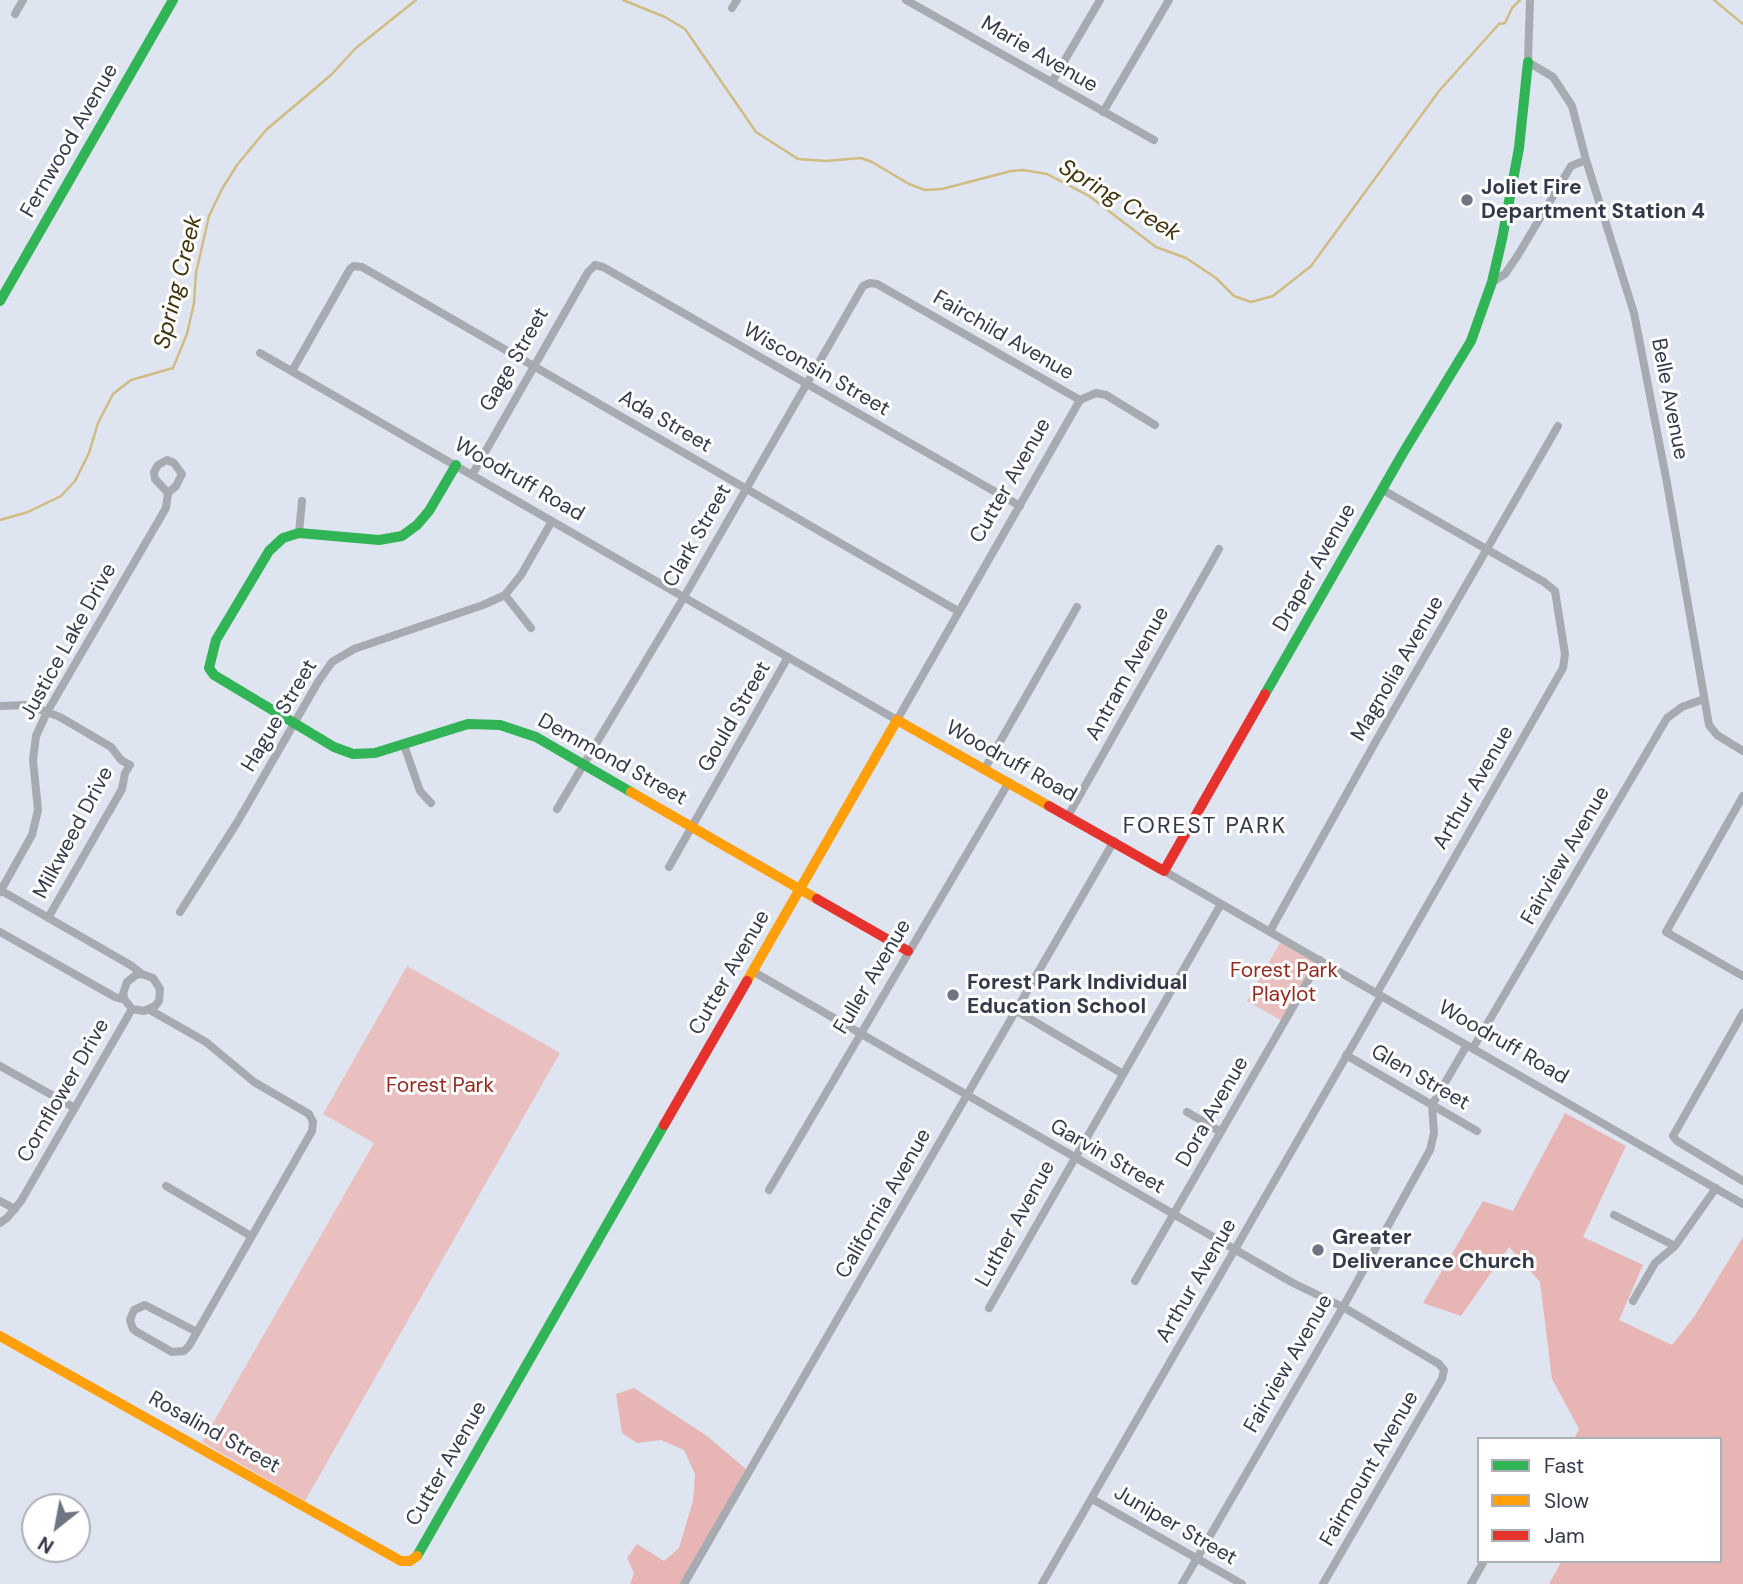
<!DOCTYPE html>
<style>
body{margin:0}
#map{position:relative;width:1743px;height:1584px;overflow:hidden;background:#dfe4f1;font-family:"DM Sans",sans-serif}
canvas{display:block}
.legend{position:absolute;left:1477px;top:1437px;width:245px;height:126px;box-sizing:border-box;background:#fff;border:2px solid #aeb0b7;margin:0;padding:9px 12px;list-style:none;font-size:21px;color:#34394a}
.legend li{display:flex;align-items:center;gap:14px;height:35px}
.legend b{width:35px;border:2px solid #aeb0b7}
.north{position:absolute;left:21px;top:1493px;width:70px;height:70px;box-sizing:border-box;background:#fff;border:2px solid #aeb0b7;border-radius:50%;rotate:211deg;font-size:19px;font-weight:700;line-height:28px;text-align:center;color:#34394a}
.north::after{content:'';display:block;margin:auto;width:24px;height:32px;background:#707584;clip-path:polygon(50% 0,100% 100%,50% 72%,0 100%)}
</style>
<div id="map">
<canvas width="1743" height="1584"></canvas>
<ul class="legend">
<li><b style="height:9px;background:#30b455"></b>Fast</li>
<li><b style="height:9px;background:#ff9f0a"></b>Slow</li>
<li><b style="height:9px;background:#e5322d"></b>Jam</li>
</ul>
<div class="north">N</div>
</div>
<script>
const c = document.querySelector('canvas').getContext('2d');
c.lineJoin = 'round';
function paint(path, color) {
  c.fillStyle = color;
  c.fill(path, 'evenodd');
}
function shape(rows) {
  const path = new Path2D();
  for (const r of rows) {
    path.moveTo(r[0], r[1]);
    for (let i = 2; i < r.length; i += 2) path.lineTo(r[i], r[i + 1]);
  }
  return path;
}
function strokePath(path, color, width, dash) {
  c.strokeStyle = color;
  c.lineWidth = width;
  c.lineCap = dash ? 'butt' : 'round';
  c.setLineDash(dash || []);
  c.stroke(path);
}
function label(font, color, halo, rows, align = 'center') {
  c.font = font + ' "DM Sans",sans-serif';
  c.lineWidth = 6;
  c.setLineDash([]);
  c.textBaseline = 'middle';
  c.strokeStyle = halo;
  c.fillStyle = color;
  for (const [text, x, y, turn = 0] of rows) {
    c.save();
    c.translate(x, y);
    c.rotate((+turn || 0) * Math.PI / 180);
    c.textAlign = isNaN(turn) ? turn : align;
    if (halo) c.strokeText(text, 0, 0);
    c.fillText(text, 0, 0);
    c.restore();
  }
}
paint(shape([
 [1281,941,1321,964,1288,1024,1247,1001],
 [407,966,560,1053,305,1501,202,1442,374,1143,323,1114]
]), '#e9c0bf');
paint(shape([
 [1565,1113,1626,1146,1583,1237,1643,1265,1619,1320,1672,1345,1694,1317,1743,1237,1743,1584,1549,1584,1562,1561,1720,1561,1720,1439,1574,1439,1579,1429,1552,1379,1540,1282,1509,1247,1461,1316,1423,1303,1483,1201,1513,1211],
 [634,1388,707,1436,747,1470,680,1584,630,1584,634,1573,627,1558,637,1544,664,1561,679,1548,693,1501,695,1474,684,1450,661,1440,637,1443,622,1433,616,1394]
]), '#e7b6b4');
strokePath(shape([
 [623,0,665,17,685,29,756,132,798,159,826,161,861,158,872,162,909,184,925,190,942,189,1011,171,1023,170,1047,174,1089,196,1156,247,1186,258,1216,278,1234,296,1251,302,1273,296,1311,266,1439,91,1499,24,1505,23,1512,8,1520,0],
 [1714,0,1743,24],
 [0,520,28,512,61,496,75,481,89,453,98,423,113,394,131,380,173,368,187,334,194,303,196,273,209,216,222,189,237,165,266,130,331,75,356,48,416,0]
]), '#d0bc82', 2.5);
strokePath(shape([
 [906,0,1154,140],
 [1530,0,1528,62,1553,77,1572,106,1586,160,1634,313,1667,483,1709,725,1717,735,1743,751],
 [732,8,737,0],
 [15,14,23,0],
 [1052,82,1100,0],
 [1103,112,1169,0],
 [1492,282,1505,274,1518,255,1571,166,1586,160],
 [260,353,897,720,1080,400],
 [292,371,350,269,354,266,362,267,958,611],
 [472,475,588,272,595,265,603,267,1020,506],
 [299,533,302,501],
 [505,595,531,628],
 [0,706,28,705,60,717,111,747,121,760,130,765,125,773,122,789,48,918],
 [404,745,420,791,431,803],
 [985,768,1077,607],
 [1743,796,1666,932,1743,976],
 [557,809,684,597,863,286,870,283,877,284,1080,400,1096,393,1106,395,1155,425],
 [1068,816,1219,549],
 [669,867,788,657],
 [1164,871,1743,1204],
 [0,890,132,966,142,974,153,978,160,989,159,1001,155,1006,144,1011,132,1009,125,1000,123,994,127,982,136,975,142,974],
 [0,892,32,835,38,810,33,760,36,736,47,712,166,508,168,493,155,479,154,472,158,465,167,460,174,463,182,474,176,486,168,493],
 [180,912,238,821,318,682,332,662,354,649,483,605,505,595,521,575,552,521],
 [1270,931,1376,741,1558,426],
 [0,932,115,997,125,1000],
 [754,972,1293,1283,1343,1307,1439,1364,1444,1370,1442,1379,1323,1584],
 [1377,993,1563,668,1565,654,1555,591,1544,582,1383,490],
 [150,1010,206,1042,254,1082,309,1114,313,1122,312,1131,189,1346,184,1351,172,1352,137,1332,133,1329,130,1320,134,1310,145,1305,197,1332],
 [1015,1010,1123,1074],
 [1743,1013,1673,1136,1677,1141,1743,1181],
 [1473,1048,1667,718,1682,707,1704,699],
 [1346,1055,1477,1131],
 [0,1066,75,1108],
 [1187,1112,1221,1132],
 [166,1186,251,1236],
 [769,1190,1009,782],
 [0,1201,15,1209],
 [1614,1215,1675,1246],
 [0,1223,7,1218,21,1201,132,1009],
 [1135,1281,1320,960],
 [1633,1301,1655,1263,1675,1246,1716,1188],
 [989,1308,1221,904],
 [1092,1499,1242,1584],
 [684,1584,1114,841],
 [1042,1584,1381,996],
 [1182,1584,1343,1307,1430,1150,1434,1133,1432,1105,1467,1045],
 [1471,1584,1484,1561]
]), '#a7aab1', 8);
strokePath(shape([
 [0,301,173,0],
 [456,465,429,511,417,525,402,536,379,540,299,533,283,538,269,551,216,640,209,668,214,675,334,747,353,754,375,753,468,724,500,725,536,737,631,792],
 [1265,694,1403,453,1471,341,1492,282,1502,239,1519,148,1528,62],
 [417,1556,664,1125]
]), '#30b455', 10);
strokePath(shape([
 [631,792,817,899],
 [747,981,897,720,1049,806],
 [0,1336,401,1561,410,1561,417,1556]
]), '#ff9f0a', 10);
strokePath(shape([
 [1049,806,1164,871,1265,694],
 [817,899,908,951],
 [664,1125,747,981]
]), '#e5322d', 10);
for (const [x, y, r, color] of [
 [1467,200,7,"#707584"],
 [953,995,7,"#707584"],
 [1318,1250,7,"#707584"]
]) {
  const dot = new Path2D();
  dot.arc(x, y, r, 0, 2 * Math.PI);
  c.fillStyle = color;
  c.fill(dot);
  strokePath(dot, '#fff', 2.5);
}
label('21px', '#34394a', '#fff', [
 ["Marie Avenue",1039,55,30],
 ["Fernwood Avenue",70,141,-60],
 ["Fairchild Avenue",1003,336,30],
 ["Gage Street",515,360,-60],
 ["Wisconsin Street",816,370,30],
 ["Belle Avenue",1669,399,79],
 ["Ada Street",665,422,30],
 ["Woodruff Road",519,480,30],
 ["Cutter Avenue",1011,481,-60],
 ["Clark Street",698,536,-60],
 ["Draper Avenue",1315,568,-60],
 ["Justice Lake Drive",69,642,-61],
 ["Magnolia Avenue",1398,669,-60],
 ["Antram Avenue",1128,674,-61],
 ["Hague Street",280,716,-59],
 ["Gould Street",735,717,-60],
 ["Demmond Street",612,760,29],
 ["Woodruff Road",1011,762,29],
 ["Arthur Avenue",1474,788,-60],
 ["Milkweed Drive",74,833,-62],
 ["Fairview Avenue",1566,856,-60],
 ["Cutter Avenue",730,973,-60],
 ["Fuller Avenue",873,977,-59],
 ["Woodruff Road",1503,1043,30],
 ["Glen Street",1420,1078,30],
 ["Cornflower Drive",64,1091,-60],
 ["Dora Avenue",1213,1112,-60],
 ["Garvin Street",1107,1157,30],
 ["California Avenue",884,1204,-60],
 ["Luther Avenue",1016,1224,-61],
 ["Arthur Avenue",1197,1281,-60],
 ["Fairview Avenue",1289,1364,-60],
 ["Rosalind Street",214,1433,29],
 ["Cutter Avenue",447,1464,-60],
 ["Fairmount Avenue",1370,1469,-60],
 ["Juniper Street",1175,1526,30]
]);
label('bold 21px', '#34394a', '#fff', [
 ["Joliet Fire",1481,188],
 ["Department Station 4",1481,212],
 ["Forest Park Individual",967,983],
 ["Education School",967,1007],
 ["Greater",1332,1238],
 ["Deliverance Church",1332,1262]
], 'left');
label('21px', '#942a1f', '#fff', [
 ["Forest Park",1284,971],
 ["Playlot",1284,995],
 ["Forest Park",440,1086]
]);
label('italic 23px', '#3f320b', '#fff', [
 ["Spring Creek",1119,201,31],
 ["Spring Creek",179,282,-76]
]);
c.letterSpacing = '2px';
label('23px', '#34394a', '#fff', [
 ["FOREST PARK",1205,827]
]);
c.letterSpacing = '0px';
</script>
